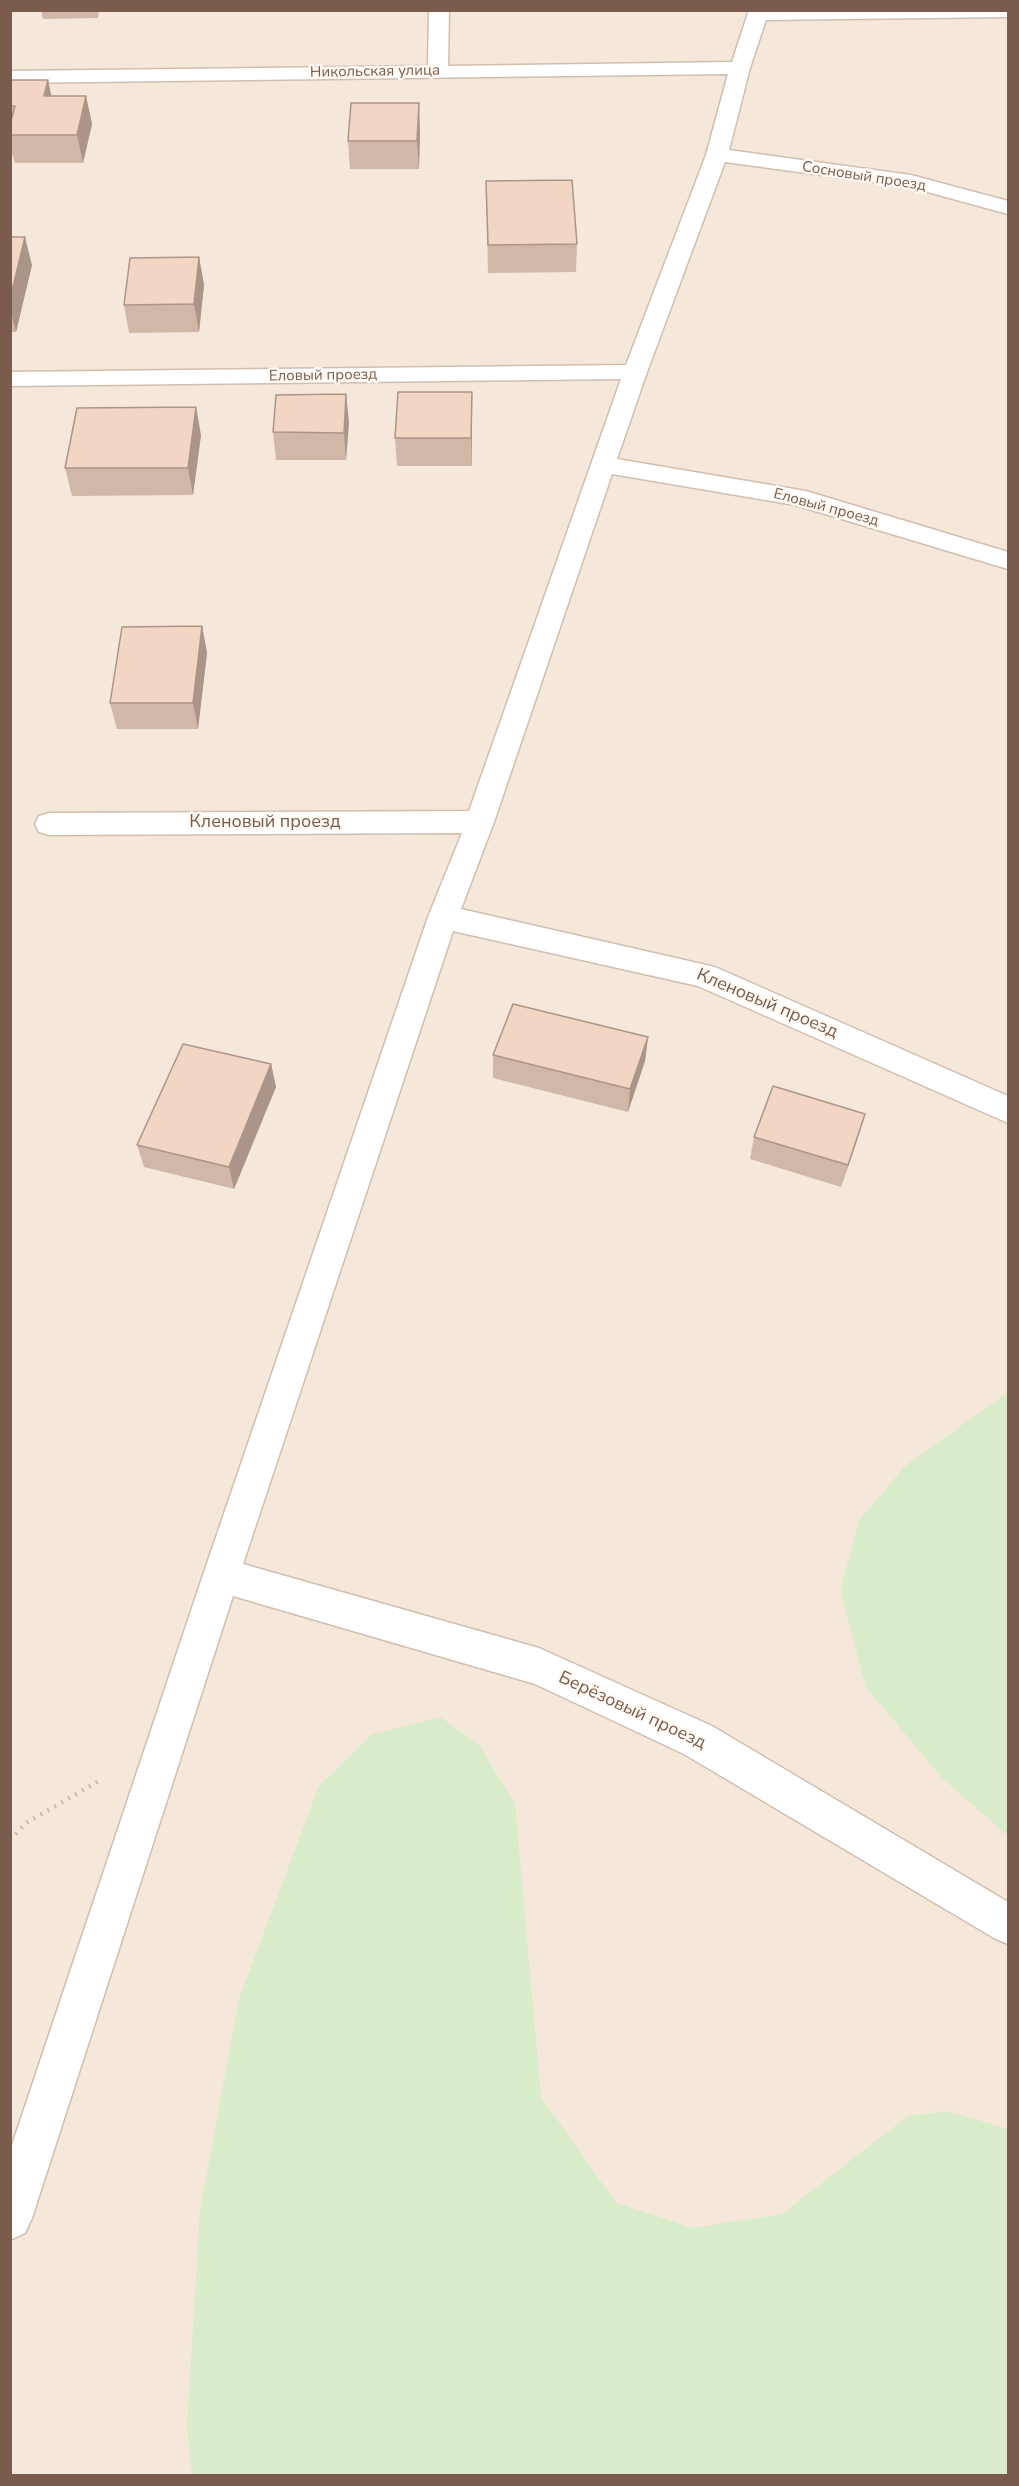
<!DOCTYPE html>
<meta charset="utf-8">
<style>
body{margin:0}
#map{position:relative;width:1019px;height:2486px;overflow:hidden;background:#fdf6ec;font-family:"Nunito Sans",sans-serif}
canvas{display:block}
.frame{position:absolute;inset:0;border:12px solid #7a5c4d;pointer-events:none}
</style>
<div id="map">
<canvas width="1019" height="2486"></canvas>
<div class="frame"></div>
</div>
<script>
const c = document.querySelector('canvas').getContext('2d');
c.lineJoin = 'round';
function paint(path, color) {
  c.fillStyle = color;
  c.fill(path, 'evenodd');
}
function shape(rows) {
  const path = new Path2D();
  for (const r of rows) {
    path.moveTo(r[0], r[1]);
    for (let i = 2; i < r.length; i += 2) path.lineTo(r[i], r[i + 1]);
  }
  return path;
}
function strokePath(path, color, width, dash) {
  c.strokeStyle = color;
  c.lineWidth = width;
  c.lineCap = dash ? 'butt' : 'round';
  c.setLineDash(dash || []);
  c.stroke(path);
}
function label(font, color, halo, rows, align = 'center') {
  c.font = font + ' "Nunito Sans",sans-serif';
  c.lineWidth = 5;
  c.setLineDash([]);
  c.textBaseline = 'middle';
  c.strokeStyle = halo;
  c.fillStyle = color;
  for (const [text, x, y, turn = 0] of rows) {
    c.save();
    c.translate(x, y);
    c.rotate((+turn || 0) * Math.PI / 180);
    c.textAlign = isNaN(turn) ? turn : align;
    if (halo) c.strokeText(text, 0, 0);
    c.fillText(text, 0, 0);
    c.restore();
  }
}
paint(shape([
 [11,11,1008,11,1008,2475,11,2475]
]), '#f5e8da');
paint(shape([
 [1008,1392,1008,1836,942,1778,866,1687,840,1591,859,1521,904,1467],
 [440,1717,478,1744,515,1803,541,2097,616,2203,693,2228,782,2214,908,2116,947,2111,1008,2129,1008,2475,192,2475,187,2426,200,2211,239,1999,319,1786,371,1735]
]), '#d8ecc9');
const minor = shape([
 [429,10,449,10,448,66,732,62,749,10,1008,10,1008,17,766,20,750,68,729,150,911,175,1008,201,1008,214,909,187,725,162,647,372,617,459,806,491,1008,552,1008,569,795,505,612,474,494,822,461,909,715,967,1008,1096,1008,1123,698,986,453,931,243,1564,539,1648,712,1726,1008,1902,1008,1944,994,1938,684,1754,535,1684,233,1596,32,2218,25,2233,10,2240,10,2151,203,1575,428,917,462,833,49,835,39,832,35,824,39,816,49,813,469,811,621,379,10,386,10,372,626,365,706,155,728,74,10,83,10,71,428,66,429,10]
]);
strokePath(minor, '#d1beb0', 3);
strokePath(shape([
 [10,1840,26,1823,99,1781]
]), '#d9b8a5', 4.5, [2, 6]);
paint(minor, '#fff');
paint(shape([
 [41,10,99,10,98,18,43,19],
 [10,80,48,80,51,96,86,96,92,124,83,163,15,163,10,146],
 [420,131,419,169,350,169,348,141],
 [486,181,577,244,576,272,488,273],
 [10,237,32,265,16,332,10,332],
 [199,257,204,285,199,332,129,333,124,305],
 [472,420,472,466,397,466,395,438],
 [349,422,346,460,276,460,273,432],
 [201,435,193,495,72,496,65,468],
 [202,626,207,653,198,729,117,729,110,703],
 [648,1037,645,1061,628,1112,493,1078,493,1055],
 [271,1064,276,1087,234,1189,144,1167,137,1145],
 [754,1137,858,1137,841,1187,750,1159]
]), '#d1b7a8');
paint(shape([
 [48,80,54,108,44,96],
 [86,96,92,124,83,163,77,135],
 [419,103,420,131,419,169,417,141],
 [25,237,32,265,16,332,10,309,10,299],
 [199,257,204,285,199,332,194,304],
 [472,392,472,466,471,438],
 [346,394,349,422,346,460,344,433],
 [196,407,201,435,193,495,188,468],
 [202,626,207,653,198,729,193,703],
 [648,1037,645,1061,628,1112,630,1089],
 [271,1064,276,1087,234,1189,229,1167],
 [865,1114,858,1137,841,1187,848,1165]
]), '#aa9588');
const building = shape([
 [10,80,48,80,44,96,86,96,77,135,10,135,10,125,15,106,10,106,10,80],
 [351,103,419,103,417,141,348,141,351,103],
 [572,180,577,244,488,245,486,181,572,180],
 [10,237,25,237,10,299,10,237],
 [199,257,194,304,124,305,130,258,199,257],
 [398,392,472,392,471,438,395,438,398,392],
 [346,394,344,433,273,432,276,395,346,394],
 [196,407,188,468,65,468,77,408,196,407],
 [202,626,193,703,110,703,122,627,202,626],
 [513,1004,648,1037,630,1089,493,1055,513,1004],
 [183,1044,271,1064,229,1167,137,1145,183,1044],
 [773,1086,865,1114,848,1165,754,1137,773,1086]
]);
paint(building, '#f3d5c3');
strokePath(building, '#aa9588', 1.5);
label('15px', '#7a5c4d', '#fffaf3', [
 ["Никольская улица",375,72,-1],
 ["Сосновый проезд",864,177,9],
 ["Еловый проезд",323,376,-1],
 ["Еловый проезд",826,508,15]
]);
label('18px', '#7a5c4d', '#fffaf3', [
 ["Кленовый проезд",265,823],
 ["Кленовый проезд",767,1004,23],
 ["Берёзовый проезд",632,1711,25]
]);
</script>
